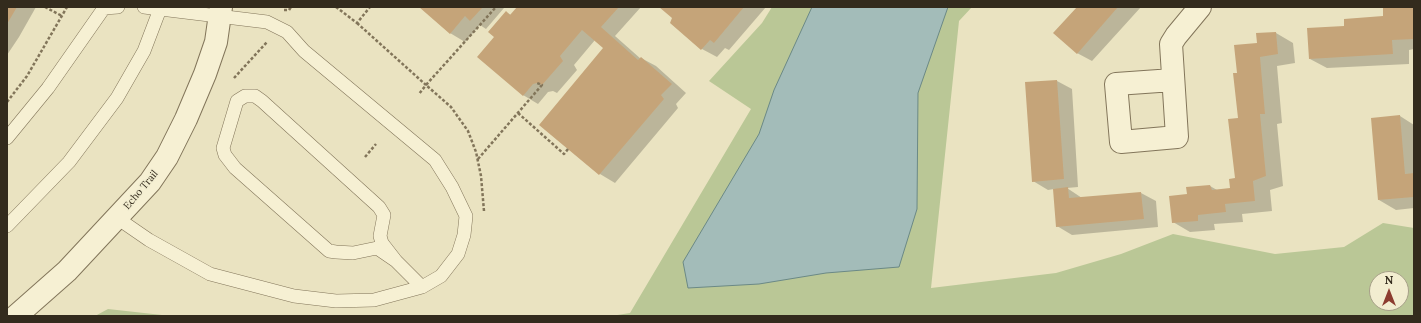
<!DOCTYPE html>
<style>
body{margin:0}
#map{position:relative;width:1421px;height:323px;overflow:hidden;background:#eae3c1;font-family:Lora,serif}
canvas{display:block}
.frame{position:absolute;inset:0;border:8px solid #332b1d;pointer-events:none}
.north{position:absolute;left:1369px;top:271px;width:40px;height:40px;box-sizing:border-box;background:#f2edd0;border:1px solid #a69f88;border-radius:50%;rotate:0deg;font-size:11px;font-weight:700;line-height:16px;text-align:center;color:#332b1d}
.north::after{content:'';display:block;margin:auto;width:14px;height:18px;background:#8c3c2f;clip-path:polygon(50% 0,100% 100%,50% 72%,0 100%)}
</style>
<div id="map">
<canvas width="1421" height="323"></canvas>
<div class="frame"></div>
<div class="north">N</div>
</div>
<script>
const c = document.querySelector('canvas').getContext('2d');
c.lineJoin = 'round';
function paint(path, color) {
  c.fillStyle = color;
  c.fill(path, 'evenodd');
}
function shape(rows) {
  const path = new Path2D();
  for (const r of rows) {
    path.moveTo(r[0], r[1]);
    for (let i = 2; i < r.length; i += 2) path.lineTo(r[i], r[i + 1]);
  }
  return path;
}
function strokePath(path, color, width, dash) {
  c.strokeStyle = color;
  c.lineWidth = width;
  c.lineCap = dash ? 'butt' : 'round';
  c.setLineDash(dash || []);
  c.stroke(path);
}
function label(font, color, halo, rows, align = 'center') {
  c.font = font + ' Lora,serif';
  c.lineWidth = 3;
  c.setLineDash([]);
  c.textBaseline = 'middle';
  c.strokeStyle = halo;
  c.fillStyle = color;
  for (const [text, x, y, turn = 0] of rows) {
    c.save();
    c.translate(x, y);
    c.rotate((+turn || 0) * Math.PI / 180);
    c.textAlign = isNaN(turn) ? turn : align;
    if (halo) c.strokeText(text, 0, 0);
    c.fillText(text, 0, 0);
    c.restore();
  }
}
paint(shape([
 [772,7,972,7,959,21,931,288,1056,273,1121,254,1173,234,1275,254,1344,247,1383,223,1414,228,1414,316,611,316,630,313,751,109,709,81,762,23],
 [1377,279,1401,279,1401,303,1377,303],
 [108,309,171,316,95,316]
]), '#bac796');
const water = shape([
 [812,7,948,7,918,93,917,209,899,267,826,273,759,284,688,288,683,262,759,134,774,90,812,7]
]);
paint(water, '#a3bcb9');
strokePath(water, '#6b8986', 1);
paint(shape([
 [7,7,36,7,19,37,7,55],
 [420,7,503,7,504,8,486,29,480,25,465,42,450,33],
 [518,7,641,7,615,36,641,59,641,58,656,66,686,93,676,104,678,108,615,183,600,174,540,125,605,48,595,40,574,65,577,70,557,93,553,91,548,92,538,104,523,95,495,37,506,12,511,15],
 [661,7,766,7,729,50,725,48,717,57,702,49,671,22,673,18],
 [1078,7,1141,7,1092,61,1077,53],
 [1384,7,1414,7,1414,49,1409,50,1409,64,1327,68,1310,59,1345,26,1384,17],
 [1276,33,1293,43,1295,63,1277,66,1282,123,1277,124,1283,186,1270,190,1272,211,1242,214,1243,222,1214,224,1215,230,1190,232,1173,222,1188,195,1210,186,1217,190,1232,189,1236,179,1239,119,1238,74,1258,44],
 [1057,81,1072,89,1078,187,1067,188,1082,198,1141,193,1156,201,1158,227,1072,235,1057,226,1054,189,1048,190,1033,181],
 [1400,116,1414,125,1414,208,1396,210,1379,200]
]), '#0003');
paint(shape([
 [7,7,17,7,7,24],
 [419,7,483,7,470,21,465,16,450,34],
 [517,7,619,7,601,27,638,60,641,57,672,84,661,95,664,99,599,175,539,125,603,48,582,30,560,56,563,61,542,85,537,83,533,84,523,96,477,57,494,37,488,32,506,11,510,15],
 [659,7,744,7,714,43,710,40,701,50,670,23,672,18],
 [1077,7,1118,7,1077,54,1053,33],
 [1383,7,1414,7,1414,39,1392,40,1393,54,1309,59,1307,28,1344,26,1344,19,1383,16],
 [1276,32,1278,54,1260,57,1265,114,1260,114,1266,176,1253,181,1255,201,1225,204,1226,212,1198,215,1198,221,1172,223,1169,196,1187,194,1186,187,1210,185,1212,190,1230,188,1229,179,1235,178,1228,119,1238,118,1233,73,1237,73,1234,45,1257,43,1256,33],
 [1057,80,1064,179,1032,182,1025,82],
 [1400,115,1405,174,1414,173,1414,197,1378,200,1371,118],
 [1068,187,1069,198,1141,192,1144,219,1056,227,1053,189]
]), '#c5a479');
const service = shape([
 [7,138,48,88,104,8,118,7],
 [117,218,149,240,210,274,294,296,336,301,374,300,422,287,441,276,458,254,464,235,466,216,452,187,435,160,304,51,287,32,267,22,144,7],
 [7,226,69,162,117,98,144,51,160,9],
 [396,261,382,243,380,236,384,215,379,207,262,101,255,96,245,96,237,101,223,148,225,155,235,168,329,251,336,252,353,253,377,248,396,261,422,287]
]);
const minor = shape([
 [1173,80,1116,84,1121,142,1177,137,1171,44,1176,36,1200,7],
 [16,316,67,271,150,182,167,157,186,119,205,74,216,42,221,7]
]);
strokePath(service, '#82755a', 14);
strokePath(minor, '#82755a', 24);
strokePath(shape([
 [45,7,62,16],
 [336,7,357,23,370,7],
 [284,10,289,10,291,7],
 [357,23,426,85,419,94],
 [234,78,267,42],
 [7,102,27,76,67,7],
 [518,113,564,154,568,149],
 [365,157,376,144],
 [478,159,542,85,537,83],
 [484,211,481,176,476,152,468,131,451,107,426,85,496,7]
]), '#82755a', 2.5, [3, 2]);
strokePath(service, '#f6f0d3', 13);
strokePath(minor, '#f6f0d3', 22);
label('10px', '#332b1d', '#f2edd0', [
 ["Echo Trail",141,190,-50]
]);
</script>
